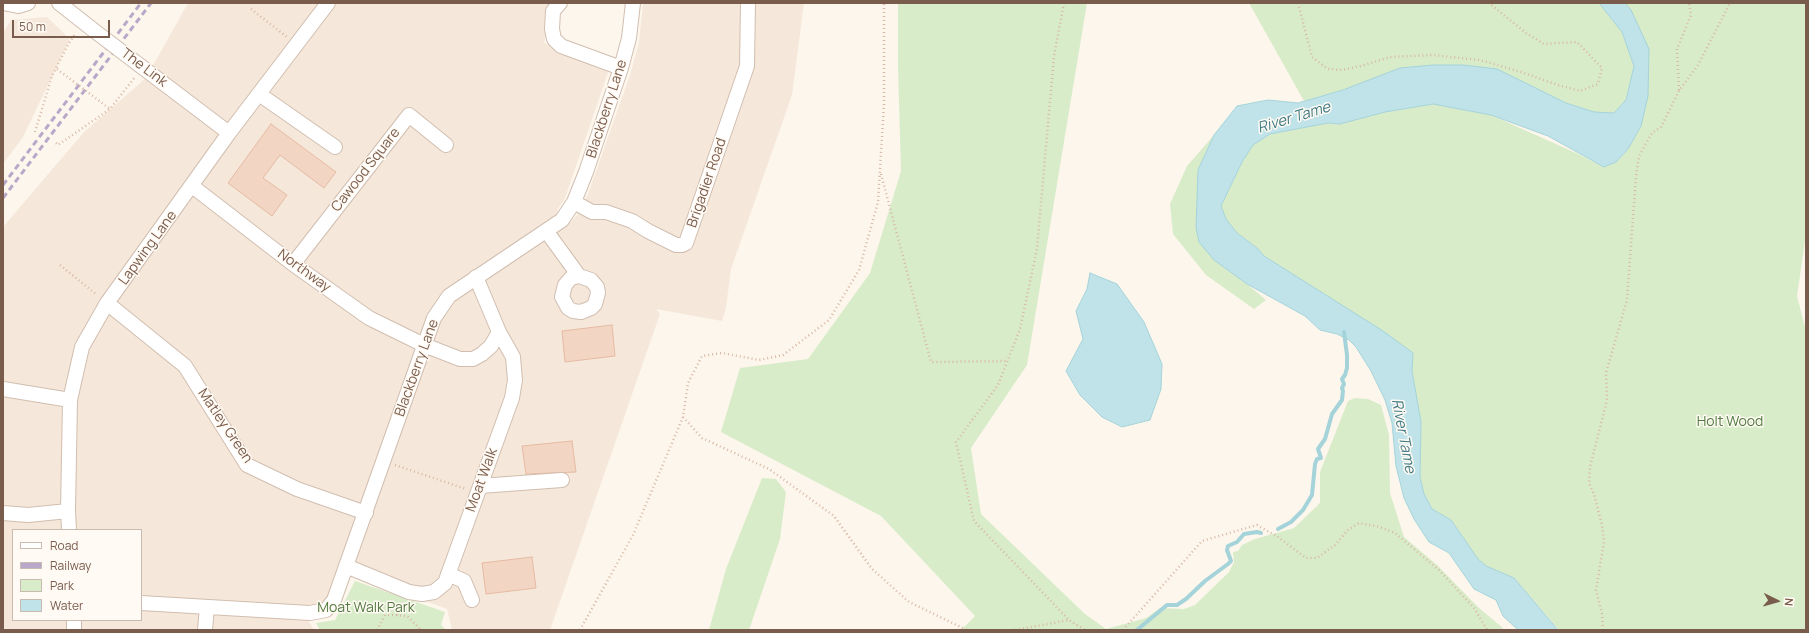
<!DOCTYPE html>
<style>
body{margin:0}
#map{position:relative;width:1809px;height:633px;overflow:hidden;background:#fdf6ec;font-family:Manrope,sans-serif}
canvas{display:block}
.frame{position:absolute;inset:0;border:4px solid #7a5c4d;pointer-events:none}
.legend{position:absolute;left:12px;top:529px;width:130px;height:92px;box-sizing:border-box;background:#fffaf3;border:1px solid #cabbb1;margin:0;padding:5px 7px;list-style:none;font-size:12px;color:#7a5c4d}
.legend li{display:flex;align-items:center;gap:8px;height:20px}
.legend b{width:20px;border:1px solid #cabbb1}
.north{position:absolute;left:1757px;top:581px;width:40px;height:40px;-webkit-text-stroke:3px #fffaf3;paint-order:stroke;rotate:95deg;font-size:11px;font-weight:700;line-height:16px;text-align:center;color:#7a5c4d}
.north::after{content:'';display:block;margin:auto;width:14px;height:18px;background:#7a5c4d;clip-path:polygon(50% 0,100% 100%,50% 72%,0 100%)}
.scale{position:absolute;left:12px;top:20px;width:98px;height:18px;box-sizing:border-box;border:2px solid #7a5c4d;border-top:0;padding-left:5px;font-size:12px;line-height:14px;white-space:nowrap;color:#7a5c4d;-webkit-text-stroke:3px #fffaf3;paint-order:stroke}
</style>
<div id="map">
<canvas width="1809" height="633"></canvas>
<div class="frame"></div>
<ul class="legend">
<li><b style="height:5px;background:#fff"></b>Road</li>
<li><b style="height:5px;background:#b9a8c9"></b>Railway</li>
<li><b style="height:11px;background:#d8ecc9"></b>Park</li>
<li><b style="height:11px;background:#bfe3e8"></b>Water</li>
</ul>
<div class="north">N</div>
<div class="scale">50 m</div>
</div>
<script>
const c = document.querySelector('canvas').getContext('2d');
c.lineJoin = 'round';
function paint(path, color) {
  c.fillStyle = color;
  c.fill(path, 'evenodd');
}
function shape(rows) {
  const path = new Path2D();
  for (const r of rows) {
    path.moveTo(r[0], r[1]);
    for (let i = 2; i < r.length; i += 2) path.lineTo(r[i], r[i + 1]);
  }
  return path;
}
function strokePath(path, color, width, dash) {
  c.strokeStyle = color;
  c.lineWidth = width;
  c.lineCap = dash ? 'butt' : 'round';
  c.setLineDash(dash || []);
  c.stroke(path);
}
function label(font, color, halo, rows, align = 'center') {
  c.font = font + ' Manrope,sans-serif';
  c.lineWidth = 3;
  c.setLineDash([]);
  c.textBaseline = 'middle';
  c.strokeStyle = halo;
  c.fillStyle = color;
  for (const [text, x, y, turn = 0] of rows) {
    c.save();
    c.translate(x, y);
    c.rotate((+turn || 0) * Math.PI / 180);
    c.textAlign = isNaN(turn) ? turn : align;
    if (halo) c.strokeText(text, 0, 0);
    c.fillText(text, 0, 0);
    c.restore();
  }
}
paint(shape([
 [188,3,554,3,544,43,609,70,565,198,557,210,570,223,577,215,588,194,630,75,639,42,643,3,804,3,792,95,731,269,726,308,722,321,656,309,660,314,550,630,452,630,447,609,352,574,331,615,307,618,314,630,3,630,3,227,84,132,146,78],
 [13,530,141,530,141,620,13,620],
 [47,17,70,39,23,137,3,164,3,33,11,20]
]), '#f5e8da');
paint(shape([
 [898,3,1087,3,1027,365,971,448,981,514,1085,614,1106,629,1146,618,1160,608,1184,609,1195,605,1229,572,1234,562,1233,552,1238,551,1242,545,1255,539,1294,528,1320,503,1320,472,1348,401,1355,398,1368,399,1381,405,1389,435,1390,493,1404,537,1437,565,1479,608,1503,628,1500,630,961,630,975,616,881,516,721,432,740,368,808,359,870,273,901,171,898,68],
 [1249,3,1599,3,1622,32,1634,66,1626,100,1614,113,1594,112,1566,103,1497,70,1343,90,1304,101],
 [1625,3,1806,3,1806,234,1797,296,1806,331,1806,630,1559,630,1514,578,1486,566,1478,559,1451,520,1432,509,1424,494,1420,477,1421,422,1412,371,1413,353,1264,256,1257,248,1237,233,1226,219,1221,206,1242,162,1253,145,1270,134,1328,123,1340,124,1385,112,1433,104,1491,115,1576,153,1604,167,1616,162,1628,149,1641,126,1631,10],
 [1214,135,1198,170,1214,260,1247,284,1266,300,1254,309,1206,275,1173,234,1170,204,1187,166],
 [762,478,776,479,786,492,780,539,749,630,709,630,726,569],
 [355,581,445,612,441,625,446,630,320,630,316,623,335,620]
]), '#d8ecc9');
const water = shape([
 [1599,3,1625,3,1631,10,1649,49,1648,96,1641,126,1628,149,1616,162,1604,167,1548,136,1491,115,1433,104,1385,112,1340,124,1328,123,1270,134,1253,145,1242,162,1221,206,1226,219,1237,233,1257,248,1264,256,1383,331,1413,353,1412,371,1421,422,1420,477,1424,494,1432,509,1451,520,1478,559,1486,566,1514,578,1558,630,1518,630,1503,616,1496,600,1474,589,1449,553,1429,542,1414,519,1404,498,1396,466,1392,423,1385,400,1371,371,1356,347,1349,340,1337,334,1320,330,1305,316,1247,284,1214,260,1199,242,1196,228,1198,170,1214,135,1237,106,1268,100,1298,103,1343,90,1400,68,1433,65,1463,65,1497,69,1566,103,1594,112,1614,113,1626,100,1634,66,1622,32,1599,3],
 [1090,273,1117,284,1144,322,1162,364,1161,389,1150,420,1122,427,1102,417,1080,395,1066,371,1083,339,1076,311,1087,289,1090,273]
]);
paint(water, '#bfe3e8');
strokePath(water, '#a5d3da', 1);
strokePath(shape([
 [1278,529,1291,522,1303,510,1312,495,1315,464,1317,459,1321,458,1318,449,1325,439,1332,414,1342,400,1343,391,1342,388,1344,384,1342,379,1345,375,1347,368,1347,355,1344,332],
 [1137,630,1167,605,1177,605,1186,599,1205,581,1228,564,1231,561,1227,550,1228,546,1237,542,1244,534,1257,532,1261,533]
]), '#a5d3da', 4);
const building = shape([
 [271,124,336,172,324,188,280,155,263,178,287,195,272,216,228,183,271,124],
 [612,325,615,356,565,362,562,331,612,325],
 [572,441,576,472,526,474,522,446,572,441],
 [532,557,536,588,486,594,482,563,532,557]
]);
paint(building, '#f3d5c3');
strokePath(building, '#e6bba3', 1);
const minor = shape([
 [3,3,18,6,28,3],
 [59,3,92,29],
 [560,3,553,11,552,29,554,39,561,46,621,68],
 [142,67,229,133],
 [259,94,335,147],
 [192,186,293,264,369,318,424,345,460,359,473,359,482,354,491,346,499,332],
 [574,202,592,212,606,212,632,221,648,231,676,245,682,245,686,243,747,66,748,3],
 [547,232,579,276,591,280,597,287,598,293,595,304,591,308,581,312,573,311,568,308,562,297,565,285,571,278,579,276],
 [293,264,409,115,446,145],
 [107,303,185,366,247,465,297,489,366,513],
 [3,389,70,400],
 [480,486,562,480],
 [3,513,28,515,68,511],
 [69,530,68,511,70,400,82,347,107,303,229,133,328,3],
 [346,566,409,592,422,594,434,592,445,583,512,398,515,380,513,357,499,332,476,277],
 [448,574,464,581,472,600],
 [141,603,310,613,326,610,334,600,434,318,449,296,562,220,574,202,586,172,621,68,629,38,633,3],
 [74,620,74,630],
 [205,630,207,607]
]);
strokePath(minor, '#d1beb0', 16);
strokePath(shape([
 [1064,3,1054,56,1037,249,1020,329,998,385,956,442,974,521,1069,620],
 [1298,3,1312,57,1328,69,1342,70,1361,66,1390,57,1432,55,1480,60,1521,72,1558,85,1580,91,1598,84,1602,68,1577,42,1544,44,1526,33,1489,3],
 [251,9,287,37],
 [1679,90,1677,49,1691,15,1689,3],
 [35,132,52,76,69,43,76,33],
 [56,143,58,145,110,109,135,77],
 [881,174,931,362,1008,361],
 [60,265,97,295],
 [683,417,702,438,769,469,834,516,872,569,909,602,967,630],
 [395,465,466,489],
 [397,615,401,603],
 [377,630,385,615,397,615,407,616,421,630],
 [580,630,633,535,683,417,688,383,702,356,722,353,759,360,783,355,829,320,859,270,878,202,884,104,884,3],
 [1015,630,1069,620,1085,630],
 [1123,630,1202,541,1257,525,1278,537,1306,558,1317,558,1335,545,1348,530,1359,523,1380,527,1395,533,1439,570,1474,608,1487,630],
 [1603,630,1602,614,1596,590,1604,542,1602,525,1594,494,1589,483,1590,467,1607,400,1606,373,1627,300,1636,176,1639,156,1652,133,1661,127,1679,91,1698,65,1730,3]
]), '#d9b8a5', 2.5, [1, 3]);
strokePath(minor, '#fff', 14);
strokePath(shape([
 [3,185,141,3],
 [3,198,151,3]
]), '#b9a8c9', 3, [6, 4]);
const minorBridge = shape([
 [92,29,142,67]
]);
strokePath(minorBridge, '#d1beb0', 16, []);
strokePath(shape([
 [57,69,110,109]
]), '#d9b8a5', 2.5, [1, 3]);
strokePath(minorBridge, '#fff', 14);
label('14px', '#7a5c4d', '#fffaf3', [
 ["The Link",144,68,37],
 ["Blackberry Lane",607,109,-72],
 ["Cawood Square",366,170,-52],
 ["Brigadier Road",707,183,-71],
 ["Lapwing Lane",148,248,-54],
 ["Northway",304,271,36],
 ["Blackberry Lane",417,368,-70],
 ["Matley Green",225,426,56],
 ["Moat Walk",482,480,-70]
]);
label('14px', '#537a41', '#fffaf3', [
 ["Holt Wood",1730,422],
 ["Moat Walk Park",366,608]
]);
label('italic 15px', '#437c86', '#fffaf3', [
 ["River Tame",1294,118,-17],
 ["River Tame",1403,436,79]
]);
</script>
